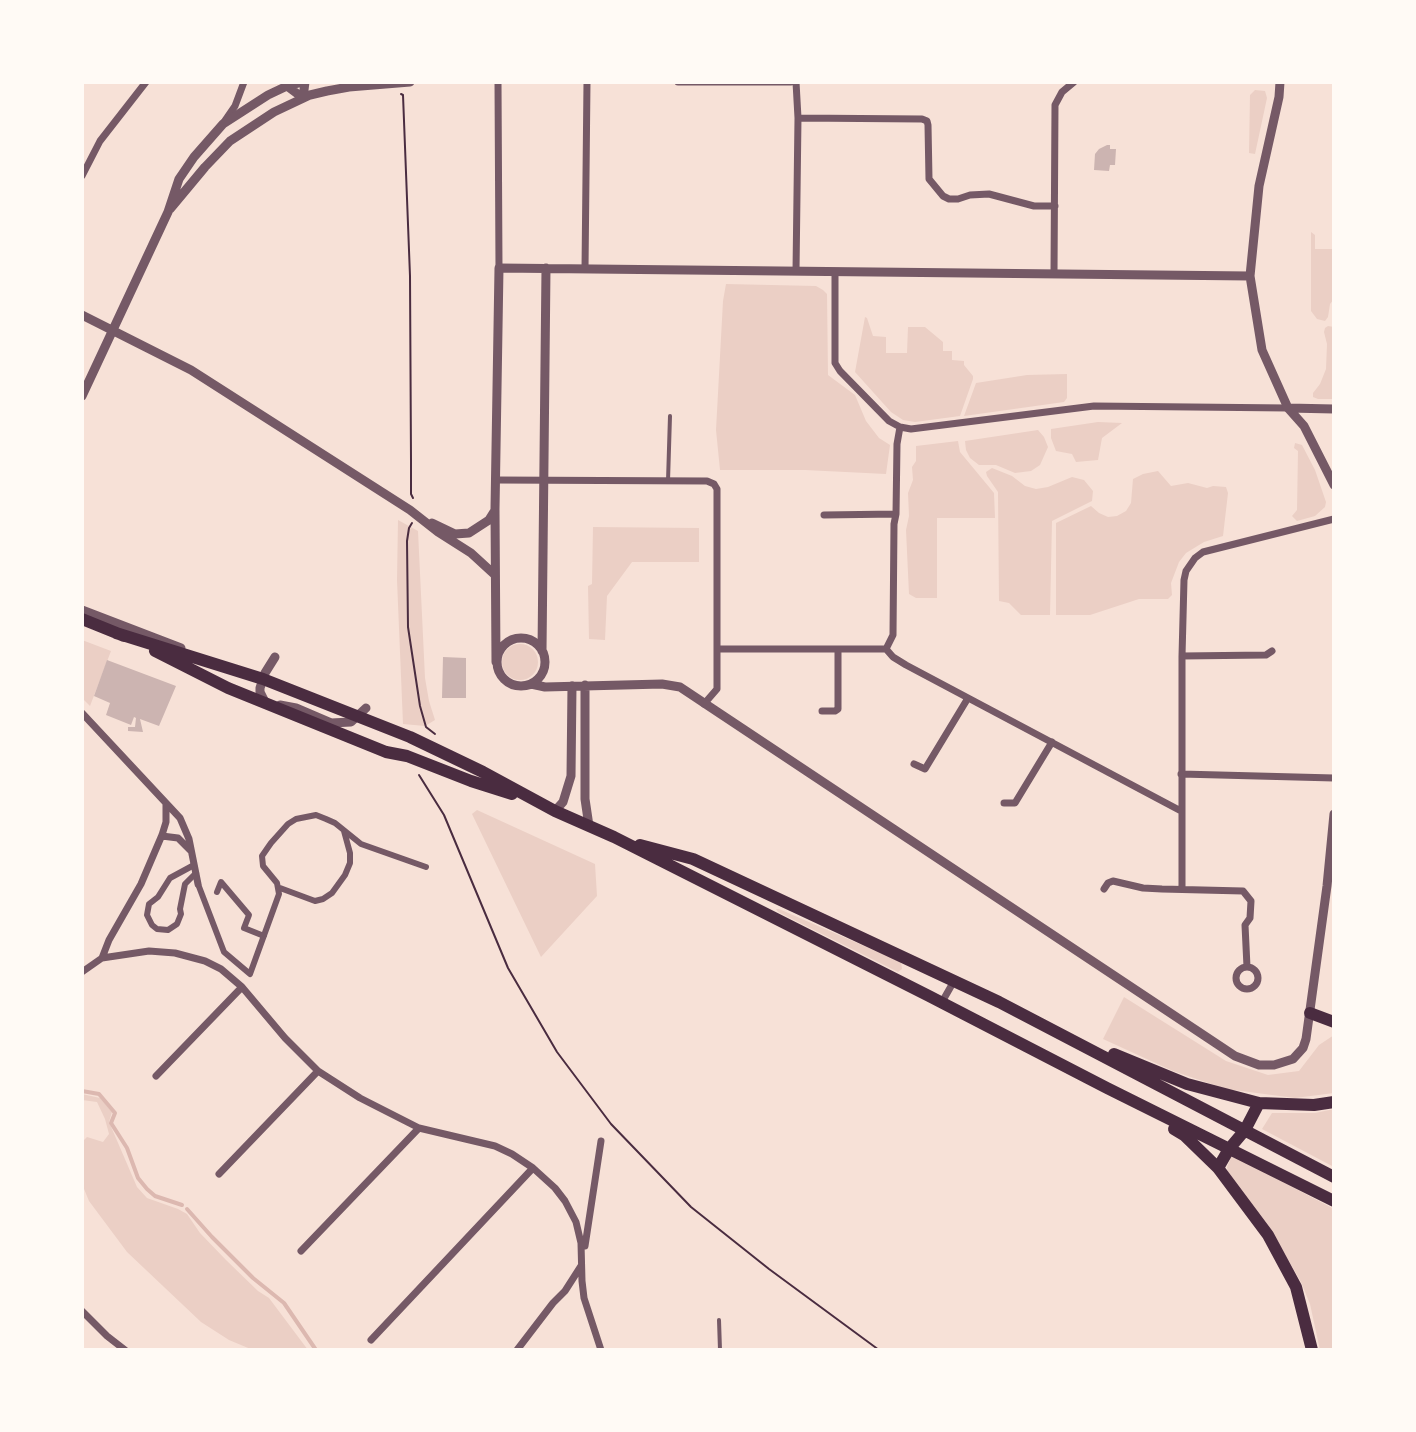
<!DOCTYPE html>
<style>
body{margin:0}
#map{position:relative;width:1416px;height:1432px;overflow:hidden;background:#f7e1d7;font-family:"Archivo Narrow",sans-serif}
canvas{display:block}
.frame{position:absolute;inset:0;border:84px solid #fffaf5;pointer-events:none}
</style>
<div id="map">
<canvas width="1416" height="1432"></canvas>
<div class="frame"></div>
</div>
<script>
const c = document.querySelector('canvas').getContext('2d');
c.lineJoin = 'round';
function paint(path, color) {
  c.fillStyle = color;
  c.fill(path, 'evenodd');
}
function shape(rows) {
  const path = new Path2D();
  for (const r of rows) {
    if (r.length === 3) {
      path.moveTo(r[0] + r[2], r[1]);
      path.arc(r[0], r[1], r[2], 0, 2 * Math.PI);
      continue;
    }
    path.moveTo(r[0], r[1]);
    for (let i = 2; i < r.length; i += 2) path.lineTo(r[i], r[i + 1]);
  }
  return path;
}
function strokePath(path, color, width, dash) {
  c.strokeStyle = color;
  c.lineWidth = width;
  c.lineCap = dash ? 'butt' : 'round';
  c.setLineDash(dash || []);
  c.stroke(path);
}
paint(shape([
 [1255,90,1265,91,1267,98,1255,154,1249,153,1250,95],
 [1311,232,1315,235,1315,249,1334,249,1334,299,1330,304,1328,317,1325,321,1317,319,1311,311],
 [726,284,816,286,823,290,827,294,828,375,855,395,866,421,879,438,890,445,886,474,805,470,720,470,716,430,723,301],
 [865,317,867,318,873,336,886,337,886,353,907,353,908,327,925,327,943,342,943,351,952,351,952,360,964,361,964,365,973,376,973,379,960,416,915,422,903,420,891,412,855,372],
 [1328,326,1334,327,1334,399,1318,399,1313,397,1313,393,1320,384,1326,369,1327,344,1324,332,1325,328],
 [1067,374,1067,398,1064,402,964,416,976,383,1027,375],
 [1098,422,1122,423,1102,438,1098,460,1076,462,1072,454,1056,451,1051,438,1051,429],
 [1038,430,1044,437,1048,447,1040,465,1031,471,1015,473,996,465,979,465,970,458,966,450,965,441],
 [958,441,960,452,994,493,995,518,937,518,937,598,916,598,909,594,906,530,909,516,908,493,913,480,912,467,916,461,916,446],
 [1295,443,1302,445,1315,470,1326,502,1325,507,1315,516,1297,521,1292,516,1297,510,1298,451,1294,448],
 [992,468,1012,476,1025,486,1036,489,1048,487,1072,477,1084,480,1093,491,1092,501,1052,521,1050,615,1021,615,1009,603,999,601,998,492,987,476,986,472],
 [1158,471,1171,486,1188,483,1207,488,1213,486,1226,487,1228,493,1223,536,1204,542,1186,553,1179,562,1171,583,1172,595,1168,599,1139,599,1090,615,1056,615,1056,523,1091,506,1099,513,1108,517,1117,516,1126,511,1131,503,1133,479,1143,474],
 [398,520,418,531,425,678,429,701,435,720,425,726,403,724,397,580],
 [593,527,699,528,699,562,632,562,607,596,605,640,589,639,588,586,592,584],
 [82,640,111,651,90,706,82,698],
 [520,662,18],
 [477,810,595,864,597,896,541,957,472,814],
 [776,909,779,909,901,962,902,969,898,972,778,912],
 [1124,997,1226,1061,1268,1075,1299,1071,1319,1045,1334,1035,1334,1093,1295,1098,1226,1089,1173,1071,1103,1039],
 [82,1094,100,1098,112,1112,109,1122,137,1187,147,1198,178,1209,187,1214,200,1233,226,1260,258,1291,269,1298,308,1350,253,1350,229,1340,201,1322,127,1252,89,1201,82,1184,82,1142,87,1137,103,1142,109,1134,105,1119,97,1102,82,1100],
 [1334,1109,1334,1167,1262,1129,1272,1113,1315,1113],
 [1232,1155,1334,1209,1334,1350,1320,1350,1310,1304,1301,1282,1274,1235,1228,1176,1227,1167]
]), '#ebcfc5');
strokePath(shape([
 [82,1091,99,1094,115,1113,111,1123,127,1148,138,1178,147,1189,155,1196,182,1205],
 [187,1209,212,1237,253,1278,284,1303,316,1350]
]), '#dcb8b0', 4);
paint(shape([
 [1107,145,1110,145,1110,149,1116,149,1115,165,1110,165,1109,171,1094,170,1095,154,1099,149],
 [443,657,466,658,466,698,442,698],
 [107,660,176,686,159,726,140,719,143,732,128,731,128,727,135,727,136,718,134,717,131,725,106,715,110,703,94,696]
]), '#ccb4b1');
strokePath(shape([
 [401,94,403,95,410,276,411,461,411,494,413,498],
 [412,523,409,528,407,541,408,627,420,706,426,727,435,734],
 [419,775,444,815,508,968,557,1052,611,1124,691,1207,769,1269,879,1350]
]), '#4a2c40', 2);
strokePath(shape([
 [668,481,670,416],
 [719,1320,720,1350]
]), '#755966', 4);
strokePath(shape([
 [194,865,170,878,158,897,149,904,147,915,152,925,157,929,168,930,177,924,181,914,180,909,185,884,196,873],
 [198,884,224,952,250,974,279,894,277,883,263,866,262,856,271,843,288,824,296,819,316,815,326,819,335,823,361,844,426,867],
 [280,888,315,901,323,899,332,893,345,875,350,863,350,853,344,831],
 [217,892,221,882,249,915,244,928,264,936]
]), '#755966', 6);
strokePath(shape([
 [498,82,499,268],
 [678,82,791,82],
 [798,118,922,119,927,121,928,125,929,179,943,196,949,199,958,199,970,195,989,194,1034,206,1055,206],
 [224,122,235,106,244,82],
 [82,176,100,141,146,82],
 [585,269,587,82],
 [796,271,798,118,796,82],
 [835,272,835,363,840,371,889,421,900,427,911,429,1094,406,1288,408],
 [1054,274,1055,105,1062,92,1074,82],
 [496,480,707,481,714,484,717,489,717,689,704,704],
 [896,514,897,444,900,427],
 [824,515,896,514,894,524,893,635,886,649],
 [718,649,886,649,893,657,906,665,1181,811],
 [1182,656,1266,655,1272,651],
 [822,711,835,711,838,709,838,649],
 [82,713,180,818,189,839,198,884],
 [914,764,925,769,968,698],
 [1181,774,1334,778],
 [1004,803,1015,803,1052,742],
 [162,836,178,838,190,850],
 [1104,889,1108,883,1113,881,1143,888,1162,889,1243,891,1251,901,1250,918,1245,925,1247,967],
 [1182,889,1182,656,1184,580,1186,571,1195,558,1203,552,1334,519],
 [102,958,149,951,175,953,205,961,221,969,242,987,285,1038,318,1071,360,1098,419,1128,495,1146,512,1154,533,1168,555,1188,565,1201,576,1222,581,1243,582,1281,584,1298,601,1350],
 [1247,978,11],
 [82,972,102,958,109,940,141,884,162,835,166,822,166,803],
 [942,1002,954,981],
 [156,1076,242,987],
 [219,1174,318,1071],
 [585,1246,601,1141],
 [301,1251,419,1128],
 [82,1311,107,1336,125,1350],
 [371,1340,533,1168],
 [517,1350,553,1303,565,1291,581,1266]
]), '#755966', 7);
strokePath(shape([
 [1280,82,1279,97,1259,186,1250,276,1262,350,1288,408,1304,426,1334,485],
 [287,86,303,98,305,82],
 [170,209,205,167,230,141,274,112,310,95,327,91,349,87,410,82],
 [82,315,191,370,410,510,438,532,471,553,495,575],
 [82,396,168,212,179,179,194,157,223,124,268,95,287,86,303,82],
 [1288,408,1334,409],
 [432,523,455,534,469,533,489,520,494,512],
 [82,610,181,648],
 [521,662,24],
 [542,651,546,268],
 [496,662,495,509,499,268,1250,276],
 [531,684,545,687,662,684,680,687,1235,1056,1259,1065,1274,1065,1293,1059,1303,1048,1306,1039,1327,886,1334,814],
 [585,685,585,799,589,826],
 [265,702,260,692,260,688,265,673,275,657],
 [280,705,296,708,331,723,351,722,366,708],
 [555,811,563,802,571,776,572,686]
]), '#755966', 9);
strokePath(shape([
 [82,619,124,636],
 [116,633,263,679,410,737,483,772,555,811,614,837,929,996,1107,1088,1334,1201],
 [155,651,228,688,386,752,407,756,471,781,512,794],
 [640,845,693,859,999,1002,1334,1177],
 [1310,1013,1334,1022],
 [1114,1054,1187,1084,1259,1103,1314,1105,1334,1102],
 [1174,1129,1184,1135,1218,1168,1268,1235,1296,1287,1312,1350],
 [1218,1168,1229,1149,1245,1130,1259,1103]
]), '#4a2c40', 12);
</script>
